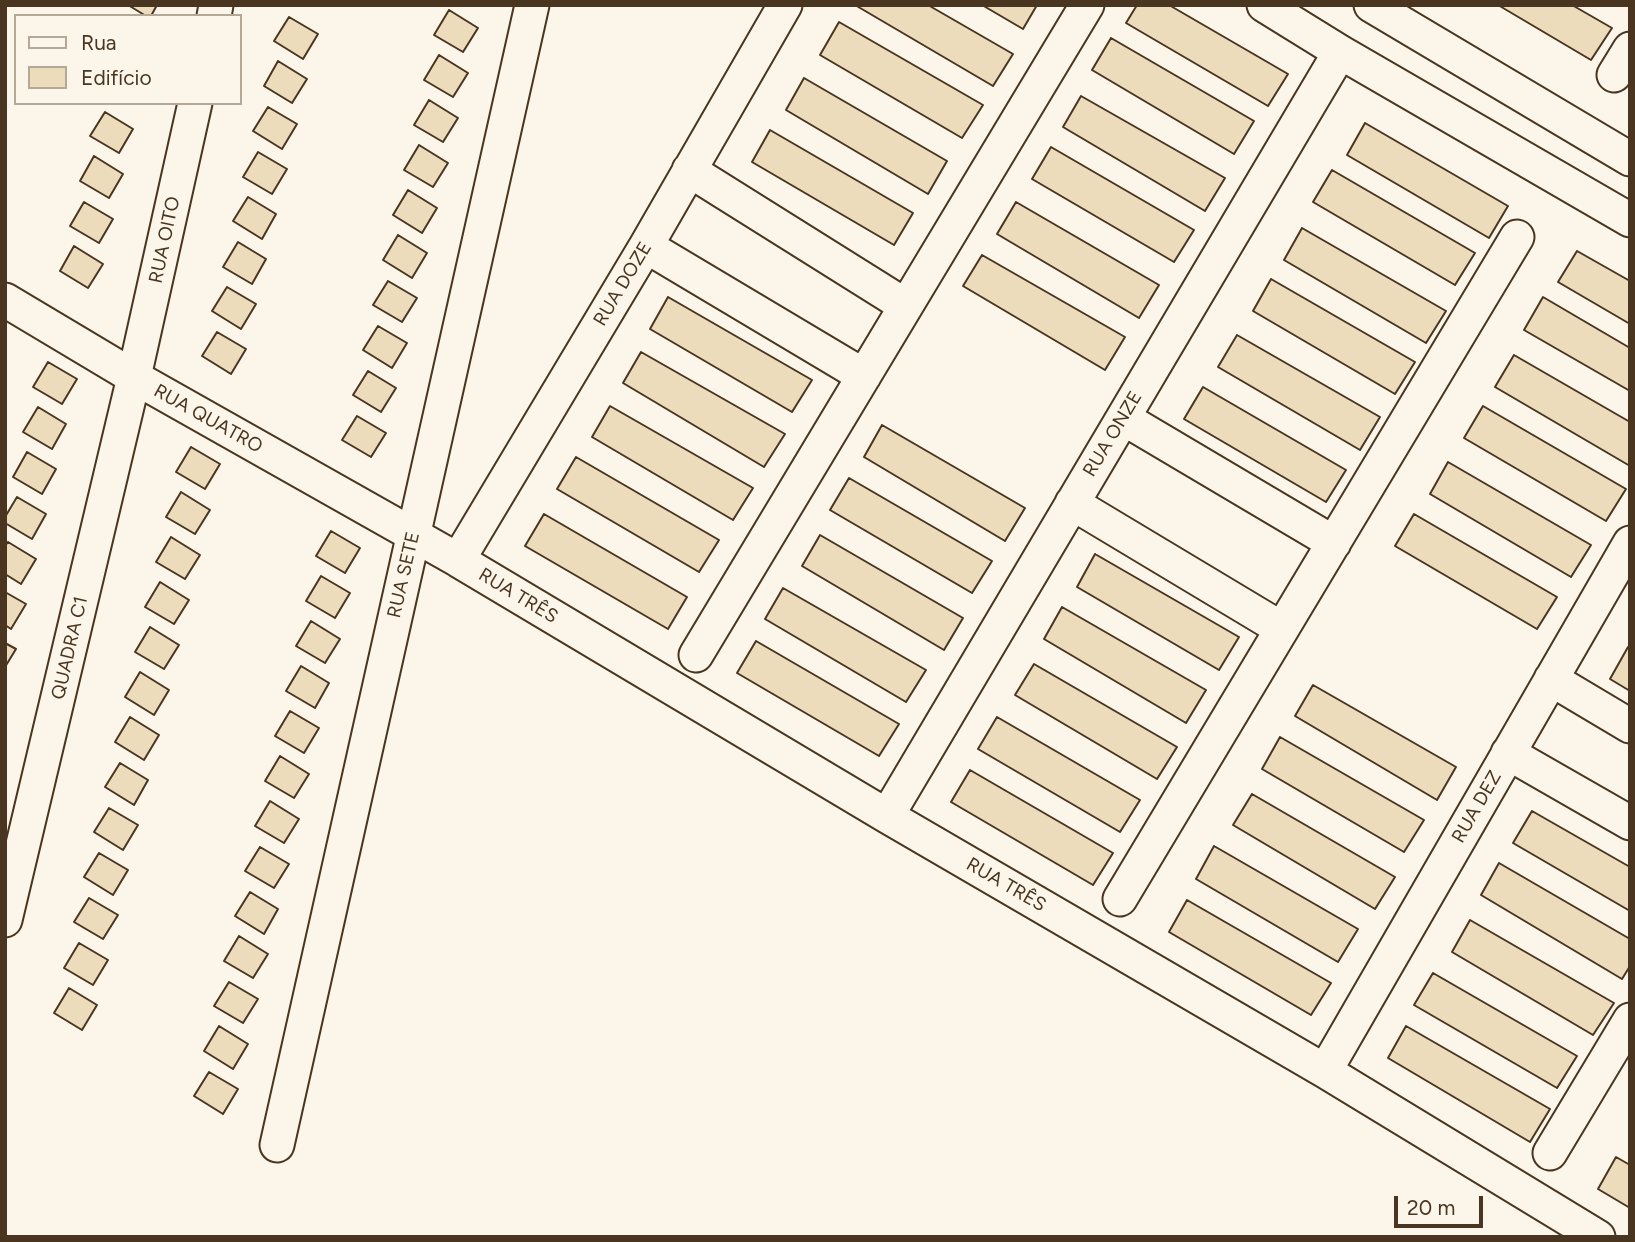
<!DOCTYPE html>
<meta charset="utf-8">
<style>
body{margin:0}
#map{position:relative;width:1635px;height:1242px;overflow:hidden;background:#fbf6e9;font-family:Figtree,sans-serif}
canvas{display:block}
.frame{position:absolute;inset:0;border:7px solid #4a3520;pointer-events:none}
.legend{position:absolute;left:14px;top:14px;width:228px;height:91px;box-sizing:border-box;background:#fbf6e9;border:2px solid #b4a999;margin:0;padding:9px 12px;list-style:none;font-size:21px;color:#4a3520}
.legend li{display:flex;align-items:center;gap:14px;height:35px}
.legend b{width:35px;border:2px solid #b4a999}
.scale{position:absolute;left:1394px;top:1196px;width:89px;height:32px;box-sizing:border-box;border:4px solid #4a3520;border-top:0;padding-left:9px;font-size:21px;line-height:24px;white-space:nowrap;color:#4a3520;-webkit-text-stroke:5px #fbf6e9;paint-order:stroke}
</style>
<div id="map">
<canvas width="1635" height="1242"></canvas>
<div class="frame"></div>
<ul class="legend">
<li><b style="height:9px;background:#fbf6e9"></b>Rua</li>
<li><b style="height:19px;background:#ecdcbc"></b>Edifício</li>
</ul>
<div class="scale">20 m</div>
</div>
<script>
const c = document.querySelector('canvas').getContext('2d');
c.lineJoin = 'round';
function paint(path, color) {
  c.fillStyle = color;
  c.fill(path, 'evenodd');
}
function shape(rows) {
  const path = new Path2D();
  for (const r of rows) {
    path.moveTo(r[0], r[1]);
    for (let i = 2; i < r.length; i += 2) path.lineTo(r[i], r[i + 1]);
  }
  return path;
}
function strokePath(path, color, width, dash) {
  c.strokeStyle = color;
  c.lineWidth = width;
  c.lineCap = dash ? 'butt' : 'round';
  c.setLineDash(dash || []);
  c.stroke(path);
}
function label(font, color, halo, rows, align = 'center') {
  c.font = font + ' Figtree,sans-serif';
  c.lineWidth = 5;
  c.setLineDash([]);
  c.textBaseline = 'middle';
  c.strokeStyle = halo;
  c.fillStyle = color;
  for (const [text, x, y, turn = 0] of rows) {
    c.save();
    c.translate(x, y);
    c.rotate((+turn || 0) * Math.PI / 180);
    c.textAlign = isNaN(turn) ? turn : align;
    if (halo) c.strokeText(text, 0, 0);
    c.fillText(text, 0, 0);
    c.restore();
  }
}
const building = shape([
 [128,5,157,5,151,16,146,16,128,5],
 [855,5,928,5,1013,54,993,86,855,5],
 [982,5,1037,5,1023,29,982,5],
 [1137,5,1169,5,1288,74,1268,106,1126,23,1137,5],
 [1498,5,1572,5,1612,28,1591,60,1498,5],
 [449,10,478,28,463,52,434,35,449,10],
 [289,17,318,34,303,59,274,41,289,17],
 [839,22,983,105,962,138,820,55,839,22],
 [1111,38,1254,121,1234,154,1092,70,1111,38],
 [439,55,468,73,453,97,424,80,439,55],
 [278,61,307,79,292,103,264,86,278,61],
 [804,78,947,161,928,194,786,110,804,78],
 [1081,96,1225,178,1205,211,1063,127,1081,96],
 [429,100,458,118,443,142,414,125,429,100],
 [268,107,297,124,282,149,253,131,268,107],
 [105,112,133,129,119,153,90,136,105,112],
 [1365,123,1508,206,1489,238,1347,155,1365,123],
 [770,130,913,213,894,245,752,162,770,130],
 [419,145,448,163,433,187,404,170,419,145],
 [1051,147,1194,230,1174,262,1032,179,1051,147],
 [258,152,287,169,272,194,243,177,258,152],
 [94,156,123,174,109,198,80,181,94,156],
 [1332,170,1475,253,1455,285,1313,202,1332,170],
 [408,190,437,208,422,233,393,215,408,190],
 [248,197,276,214,262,239,233,221,248,197],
 [84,202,113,219,99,243,70,226,84,202],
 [1016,202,1159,285,1139,318,997,234,1016,202],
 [1302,228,1446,311,1426,343,1284,260,1302,228],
 [398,235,427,253,412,278,383,260,398,235],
 [238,242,266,259,252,284,223,267,238,242],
 [74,246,103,264,88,288,60,271,74,246],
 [1577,251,1630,281,1630,324,1558,282,1577,251],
 [982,255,1125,337,1105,370,963,286,982,255],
 [1271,279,1415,362,1395,394,1253,311,1271,279],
 [388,281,417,298,402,322,373,305,388,281],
 [227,287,256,304,241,329,212,311,227,287],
 [668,297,812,380,792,412,650,329,668,297],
 [1543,297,1630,348,1630,391,1524,330,1543,297],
 [378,326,407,343,392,368,363,350,378,326],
 [217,332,246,349,231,374,202,356,217,332],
 [1237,335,1380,417,1360,450,1218,367,1237,335],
 [641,352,785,434,764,467,623,383,641,352],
 [1514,355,1630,422,1630,466,1495,387,1514,355],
 [48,362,77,379,62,404,33,387,48,362],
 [368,371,396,388,381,412,353,395,368,371],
 [1203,387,1346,470,1326,502,1184,419,1203,387],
 [610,406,753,488,733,520,592,437,610,406],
 [1483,406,1626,489,1606,521,1464,438,1483,406],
 [38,407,66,424,52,449,23,432,38,407],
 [357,416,386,433,371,457,342,440,357,416],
 [882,425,1025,508,1005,541,864,457,882,425],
 [191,447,220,464,205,489,176,472,191,447],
 [27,452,56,469,42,494,13,477,27,452],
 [576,457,719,540,699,572,557,489,576,457],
 [1448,462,1591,545,1571,577,1430,494,1448,462],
 [849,478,992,561,972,593,830,510,849,478],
 [181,492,210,510,195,534,166,517,181,492],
 [17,497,46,514,32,539,5,523,5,517,17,497],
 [544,514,687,597,668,629,525,546,544,514],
 [1414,514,1557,597,1537,629,1395,546,1414,514],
 [331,531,360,548,345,573,316,556,331,531],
 [820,535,963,618,944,650,802,566,820,535],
 [171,537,200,555,185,579,156,562,171,537],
 [8,542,36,559,21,584,5,574,5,546,8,542],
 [1095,554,1239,637,1219,670,1077,587,1095,554],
 [321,576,350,593,335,618,306,601,321,576],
 [160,582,189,600,174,624,145,607,160,582],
 [783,588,926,670,906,702,765,619,783,588],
 [5,592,26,604,11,629,5,625,5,592],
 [1062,607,1206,690,1186,723,1044,639,1062,607],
 [311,621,340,639,325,663,296,646,311,621],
 [150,627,179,645,164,669,135,652,150,627],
 [756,641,899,724,879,756,737,673,756,641],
 [5,643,16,649,5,667,5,643],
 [1628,647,1630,648,1630,691,1610,679,1628,647],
 [1034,664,1177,747,1157,779,1015,695,1034,664],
 [301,666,329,683,315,708,286,691,301,666],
 [140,672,169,690,154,715,125,697,140,672],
 [1313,685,1456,767,1437,800,1295,716,1313,685],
 [290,711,319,728,304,753,275,736,290,711],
 [130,717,159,735,144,760,115,742,130,717],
 [997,717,1140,800,1120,832,978,749,997,717],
 [1280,737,1424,820,1404,852,1262,769,1280,737],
 [280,756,309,774,294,798,265,781,280,756],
 [120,763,148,780,134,805,105,787,120,763],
 [970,770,1113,853,1093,885,951,802,970,770],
 [1252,794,1395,877,1375,909,1233,825,1252,794],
 [270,801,299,819,284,843,255,826,270,801],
 [109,808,138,825,123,850,94,832,109,808],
 [1532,811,1630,867,1630,911,1513,843,1532,811],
 [1214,846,1358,929,1338,962,1196,879,1214,846],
 [260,847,289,864,274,888,245,871,260,847],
 [99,853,128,870,113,895,84,877,99,853],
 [1499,863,1630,939,1630,966,1622,979,1481,895,1499,863],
 [250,892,278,909,264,934,235,916,250,892],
 [89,898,118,915,103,939,74,922,89,898],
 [1187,900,1331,983,1311,1015,1169,932,1187,900],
 [1470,920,1614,1003,1593,1035,1452,952,1470,920],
 [239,936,268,954,253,978,224,961,239,936],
 [79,943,108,960,93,985,64,968,79,943],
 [1433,973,1577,1056,1557,1088,1414,1005,1433,973],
 [229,982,258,999,243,1023,214,1006,229,982],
 [69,988,97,1005,82,1030,54,1013,69,988],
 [219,1026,248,1044,233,1069,204,1051,219,1026],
 [1406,1026,1550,1109,1530,1142,1388,1058,1406,1026],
 [209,1072,238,1089,223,1114,194,1096,209,1072],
 [1616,1157,1630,1165,1630,1208,1598,1189,1616,1157]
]);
paint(building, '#ecdcbc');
strokePath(building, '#4a3520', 2);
const minor = shape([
 [1264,5,1340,52,1630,220],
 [1371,5,1630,159],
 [214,16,216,5],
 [1614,75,1630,49],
 [689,170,906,306],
 [646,246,864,376],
 [5,300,134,377,458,560,887,816,1325,1071,1598,1237],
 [1123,418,1334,543],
 [1072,503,1282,629],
 [458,560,646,246,785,5],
 [696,655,1087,5],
 [1551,679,1630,726],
 [1508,753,1630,823],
 [887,816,1340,52],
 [1120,899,1517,237],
 [5,920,134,377,195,103],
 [1325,1071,1630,543],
 [277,1145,532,5],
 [1550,1153,1630,1020]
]);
strokePath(minor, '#4a3520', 37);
strokePath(minor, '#fbf6e9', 33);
label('19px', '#4a3520', '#fbf6e9', [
 ["RUA OITO",165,240,-78],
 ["RUA DOZE",623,284,-59],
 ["RUA QUATRO",208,419,29],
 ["RUA ONZE",1113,434,-59],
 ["RUA SETE",404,575,-77],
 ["RUA TRÊS",518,596,31],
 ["QUADRA C1",70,648,-77],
 ["RUA DEZ",1477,807,-60],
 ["RUA TRÊS",1006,885,30]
]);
</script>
